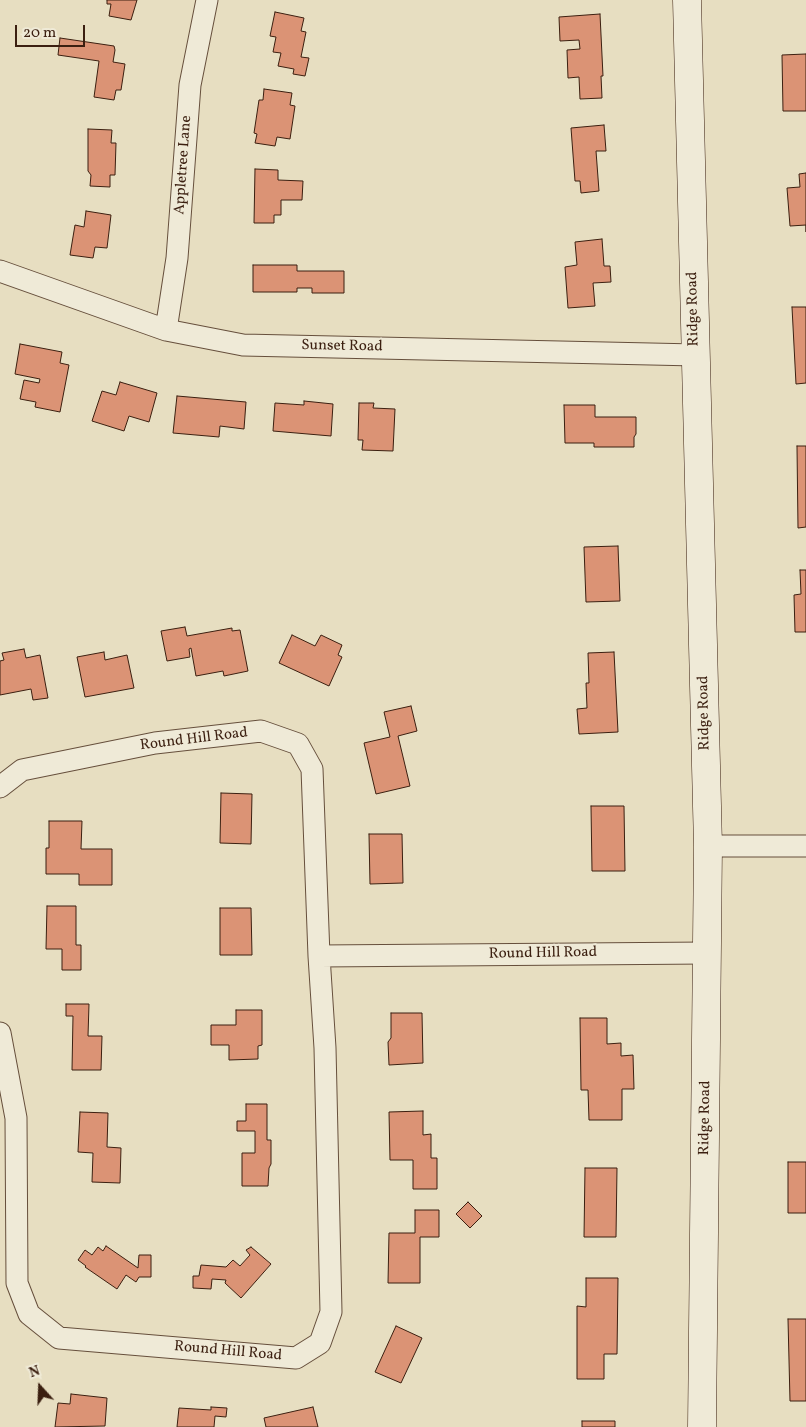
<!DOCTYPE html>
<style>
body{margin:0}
#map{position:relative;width:806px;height:1427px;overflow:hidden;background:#e7dec1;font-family:Vollkorn,serif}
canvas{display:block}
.north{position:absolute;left:15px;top:1362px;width:50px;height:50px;-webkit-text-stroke:4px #efead7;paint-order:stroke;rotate:340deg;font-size:14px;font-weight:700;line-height:20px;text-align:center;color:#3b1f10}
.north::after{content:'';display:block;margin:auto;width:18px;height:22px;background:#3b1f10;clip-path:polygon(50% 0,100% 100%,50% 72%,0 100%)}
.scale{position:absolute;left:15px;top:25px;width:70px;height:22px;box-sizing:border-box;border:2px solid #3b1f10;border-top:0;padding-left:6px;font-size:15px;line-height:18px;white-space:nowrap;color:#3b1f10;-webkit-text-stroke:4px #efead7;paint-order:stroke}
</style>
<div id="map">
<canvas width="806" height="1427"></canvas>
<div class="north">N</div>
<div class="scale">20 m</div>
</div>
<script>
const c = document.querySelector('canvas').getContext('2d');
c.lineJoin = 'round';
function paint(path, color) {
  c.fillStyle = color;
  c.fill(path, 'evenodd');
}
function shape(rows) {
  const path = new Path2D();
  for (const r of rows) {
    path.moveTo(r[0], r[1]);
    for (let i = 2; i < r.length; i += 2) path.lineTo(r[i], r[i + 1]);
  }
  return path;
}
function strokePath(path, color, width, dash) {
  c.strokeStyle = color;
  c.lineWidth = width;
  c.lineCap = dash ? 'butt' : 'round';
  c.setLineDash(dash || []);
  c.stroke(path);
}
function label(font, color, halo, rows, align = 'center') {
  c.font = font + ' Vollkorn,serif';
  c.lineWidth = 4;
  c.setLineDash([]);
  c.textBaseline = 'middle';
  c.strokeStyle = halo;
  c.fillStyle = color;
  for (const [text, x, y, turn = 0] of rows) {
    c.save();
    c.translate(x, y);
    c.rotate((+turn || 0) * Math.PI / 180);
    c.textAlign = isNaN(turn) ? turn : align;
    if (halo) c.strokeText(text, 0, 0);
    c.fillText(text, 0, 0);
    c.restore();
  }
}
const building = shape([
 [107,0,137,0,131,20,109,16,111,4,107,4,107,0],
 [275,12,304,18,301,31,306,32,301,57,309,58,305,76,293,74,294,69,278,66,281,53,273,52,276,37,270,36,275,12],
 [600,14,603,76,601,76,602,98,580,99,579,77,568,78,567,50,580,49,579,40,560,41,559,17,600,14],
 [60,38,114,46,115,50,113,62,125,64,121,90,116,90,114,100,94,97,99,61,58,55,60,38],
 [806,54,806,111,783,111,782,55,806,54],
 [264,89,292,93,290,105,295,106,290,139,277,137,275,146,255,143,257,134,254,133,259,100,263,100,264,89],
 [604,125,606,151,596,151,599,191,581,193,580,181,575,181,571,128,604,125],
 [88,129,112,130,111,143,116,143,115,175,110,175,110,187,90,186,91,175,88,171,88,129],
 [255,169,278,170,278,180,303,181,302,200,281,200,281,215,274,215,274,223,254,223,255,169],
 [806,173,806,232,806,225,790,226,787,188,800,187,799,174,806,173],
 [86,211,111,215,107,248,95,247,93,258,70,255,75,225,84,227,86,211],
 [602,239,604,266,610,266,611,282,593,283,595,306,568,308,565,267,577,265,575,242,602,239],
 [253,265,297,265,297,271,344,271,344,293,312,293,312,288,297,288,297,292,253,292,253,265],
 [792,307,806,307,806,383,796,384,792,307],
 [20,344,62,352,60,363,69,365,60,412,35,407,36,402,20,399,24,380,39,383,40,379,15,374,20,344],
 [120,382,157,393,149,422,129,416,124,431,92,421,102,391,116,395,120,382],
 [177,396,246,402,244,429,220,426,219,437,173,433,177,396],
 [304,401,333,404,331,436,273,431,275,403,304,405,304,401],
 [359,403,374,403,373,408,395,409,393,451,362,450,363,440,358,440,359,403],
 [564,405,595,405,595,417,636,417,636,434,634,437,634,447,594,447,594,443,565,443,564,405],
 [797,446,806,446,806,527,798,528,797,446],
 [618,546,620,601,586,602,584,547,618,546],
 [800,570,806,570,806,632,795,632,794,595,801,594,800,570],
 [185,627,187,636,232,628,232,631,240,630,248,671,224,676,223,671,196,676,191,648,189,649,190,657,167,661,161,631,185,627],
 [292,635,315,646,321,635,342,645,338,655,342,657,329,686,279,663,292,635],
 [24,649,26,658,40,655,48,698,33,700,31,689,0,695,0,661,4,660,2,653,24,649],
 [104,652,105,660,127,655,134,688,85,697,77,657,104,652],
 [614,652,618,732,579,734,577,709,587,708,586,683,589,683,588,653,614,652],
 [411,706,417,731,398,736,410,786,376,794,364,743,390,737,384,712,411,706],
 [221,793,252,794,251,844,220,843,221,793],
 [591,806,624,806,625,871,592,871,591,806],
 [49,821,82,821,81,849,112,849,112,885,79,885,79,874,46,874,46,848,49,848,49,821],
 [369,834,402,834,403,883,370,884,369,834],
 [47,906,76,906,76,945,81,945,81,970,62,970,62,949,46,949,47,906],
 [220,908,251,908,252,955,220,955,220,908],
 [66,1004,89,1004,88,1036,102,1036,101,1070,72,1070,73,1016,66,1016,66,1004],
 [236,1010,262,1010,262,1045,258,1046,258,1059,229,1060,229,1045,211,1045,211,1025,236,1025,236,1010],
 [391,1013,422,1013,423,1063,389,1065,388,1042,391,1038,391,1013],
 [580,1018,607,1018,607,1044,621,1043,621,1056,633,1055,634,1089,622,1089,622,1120,589,1120,588,1090,581,1090,580,1018],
 [246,1104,267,1104,267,1140,271,1140,271,1164,269,1168,268,1186,242,1186,242,1153,255,1153,255,1131,237,1131,237,1121,246,1121,246,1104],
 [423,1111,423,1135,431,1134,431,1158,437,1158,437,1189,413,1189,413,1160,390,1160,389,1112,423,1111],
 [80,1112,108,1113,107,1147,121,1148,120,1183,92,1182,93,1153,78,1152,80,1112],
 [788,1162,806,1162,806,1213,788,1213,788,1162],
 [585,1168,617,1168,616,1237,584,1237,585,1168],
 [468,1202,482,1216,470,1228,456,1214,468,1202],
 [415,1210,439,1210,439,1237,420,1237,420,1283,388,1283,389,1233,415,1233,415,1210],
 [106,1246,138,1268,139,1255,151,1255,151,1277,139,1277,136,1282,126,1275,117,1289,85,1267,86,1266,78,1260,85,1250,92,1255,98,1247,103,1251,106,1246],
 [251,1247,271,1264,241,1298,225,1283,226,1280,212,1279,211,1289,193,1288,193,1276,199,1276,201,1265,226,1267,233,1260,240,1266,250,1255,246,1250,251,1247],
 [586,1278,618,1278,617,1354,604,1354,604,1379,577,1379,577,1306,586,1307,586,1278],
 [788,1319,806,1319,806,1401,790,1401,788,1319],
 [396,1326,422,1338,401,1383,375,1372,396,1326],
 [71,1394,107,1398,105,1426,55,1427,58,1403,70,1404,71,1394],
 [211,1407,227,1408,226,1417,215,1416,214,1427,177,1427,179,1408,211,1410,211,1407],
 [313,1407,318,1427,266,1427,264,1418,313,1407],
 [582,1421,615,1421,615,1427,582,1427,582,1421]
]);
paint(building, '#db9375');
strokePath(building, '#3b1f10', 1);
const minor = shape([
 [0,271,166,330,243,345,696,355],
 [166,330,177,258,190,85,207,0],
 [0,787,22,770,155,743,261,731,298,744,312,769,319,956,325,1048,331,1312,320,1343,296,1358,59,1338,29,1314,17,1283,16,1118,0,1033],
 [708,846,806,846],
 [319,956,707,953]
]);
const secondary = shape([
 [687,0,708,846,702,1427]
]);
strokePath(minor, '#664f3c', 23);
strokePath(secondary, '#3b1f10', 29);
strokePath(minor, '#efead7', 21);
strokePath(secondary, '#efead7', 28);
label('15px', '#3b1f10', '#efead7', [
 ["Appletree Lane",184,165,-86],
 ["Ridge Road",694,309,-91],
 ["Sunset Road",342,347,1],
 ["Ridge Road",705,713,-91],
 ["Round Hill Road",194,740,-7],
 ["Round Hill Road",543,954,-1],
 ["Ridge Road",706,1118,-89],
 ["Round Hill Road",228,1352,5]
]);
</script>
